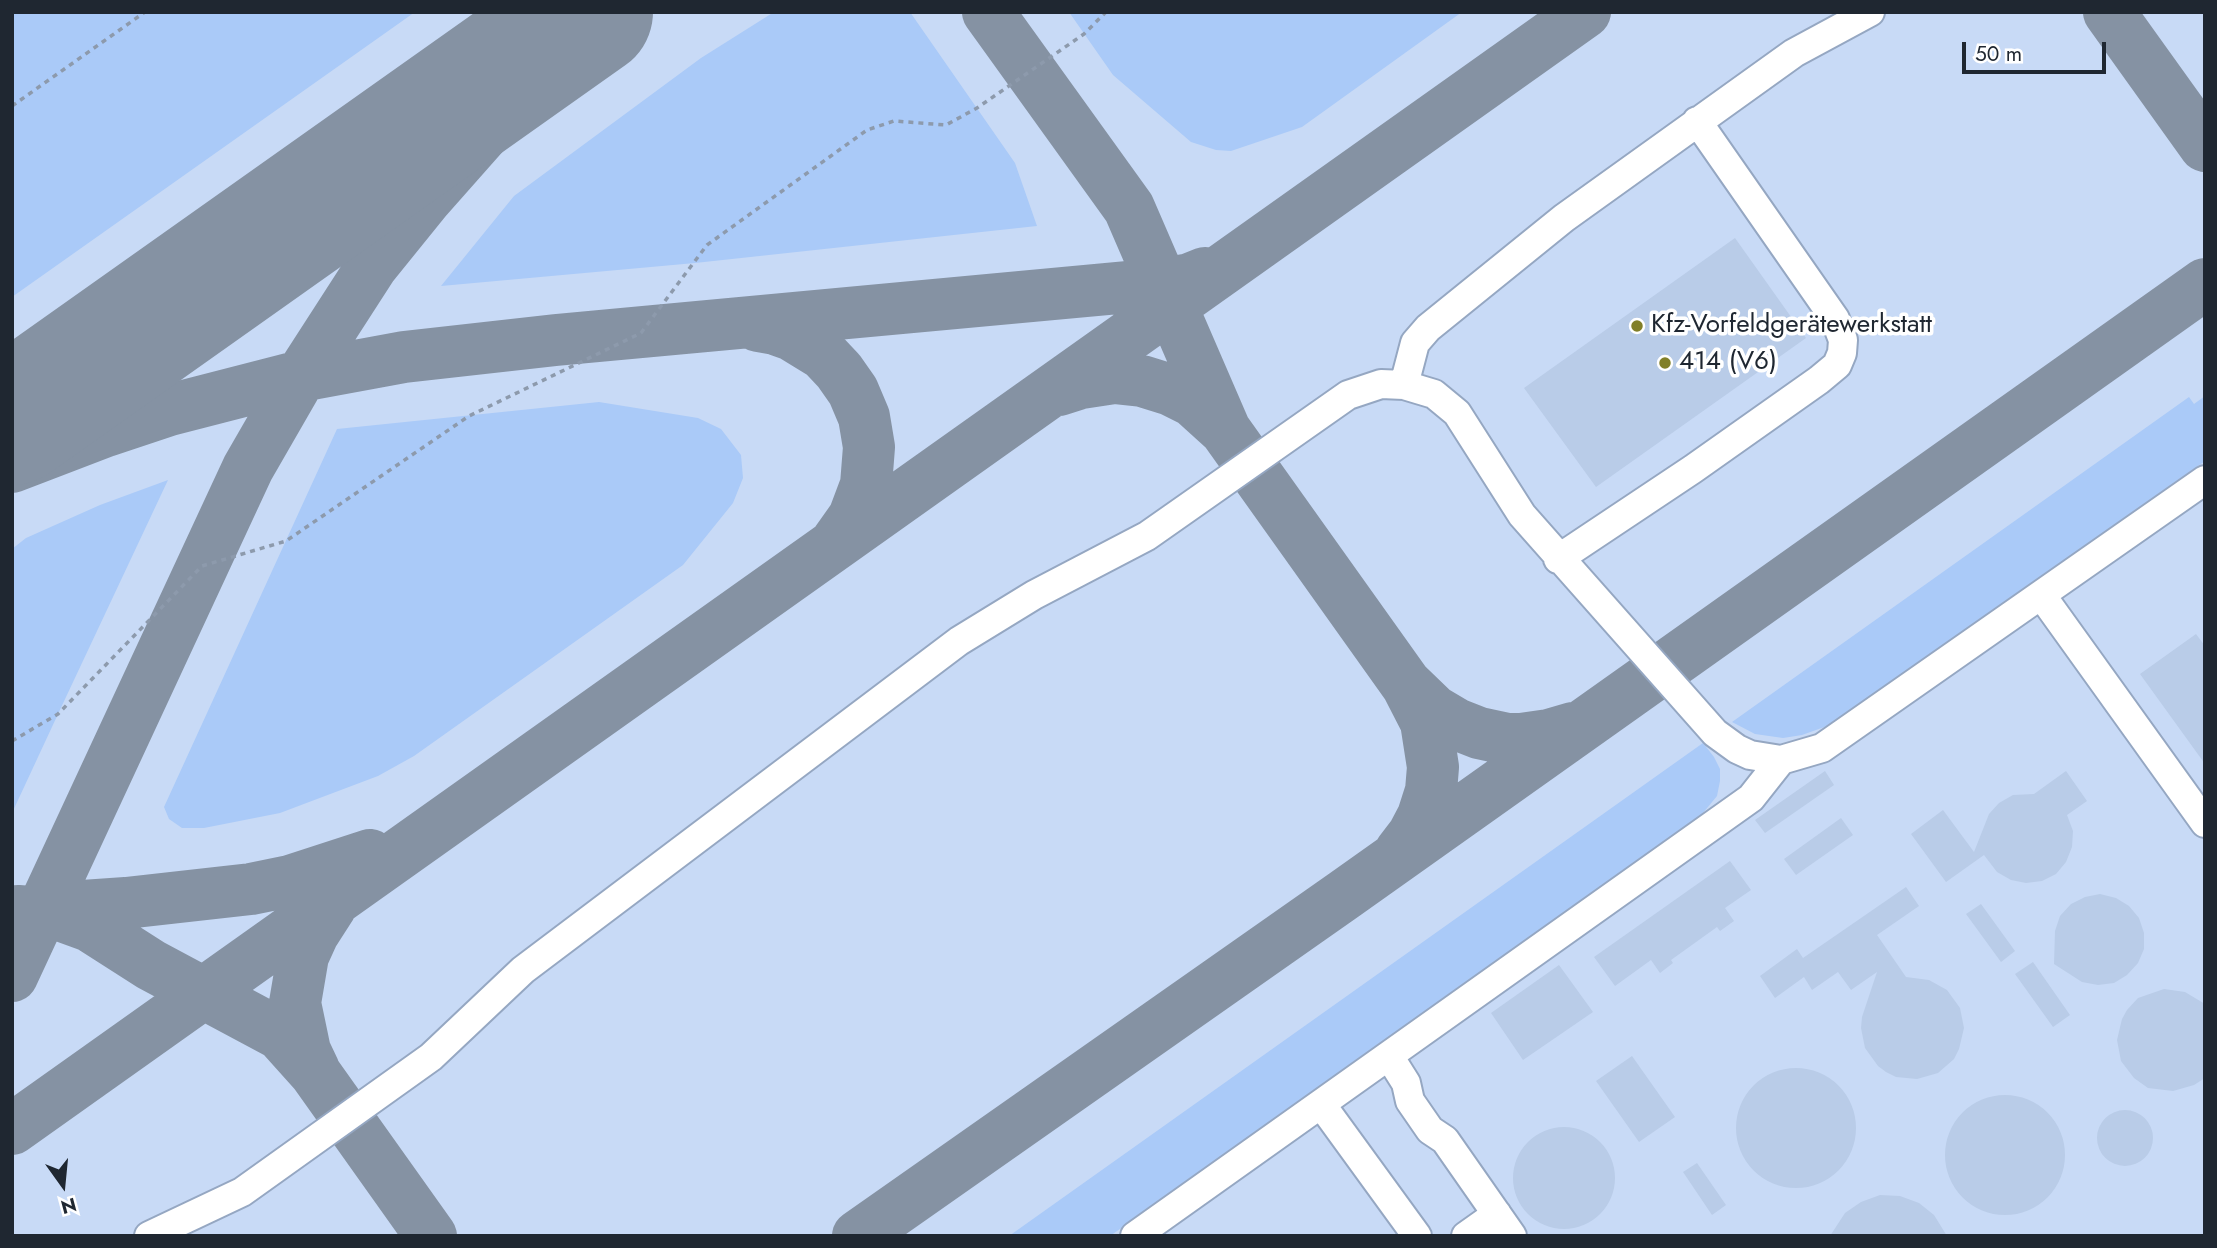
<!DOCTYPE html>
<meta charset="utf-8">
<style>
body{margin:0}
#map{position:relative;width:2217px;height:1248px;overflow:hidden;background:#d6e6fd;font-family:Jost,sans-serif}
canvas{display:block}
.frame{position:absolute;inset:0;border:14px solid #1f2731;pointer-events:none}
.north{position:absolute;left:28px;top:1150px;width:70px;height:70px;-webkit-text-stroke:5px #fff;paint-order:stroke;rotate:165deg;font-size:19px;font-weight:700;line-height:28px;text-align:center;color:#1f2731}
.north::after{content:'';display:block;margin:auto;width:24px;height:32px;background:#1f2731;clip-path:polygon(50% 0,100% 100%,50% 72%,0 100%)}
.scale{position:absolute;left:1962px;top:42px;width:144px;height:32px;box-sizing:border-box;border:4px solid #1f2731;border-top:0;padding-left:9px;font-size:21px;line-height:24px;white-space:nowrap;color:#1f2731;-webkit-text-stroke:5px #fff;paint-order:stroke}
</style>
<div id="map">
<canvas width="2217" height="1248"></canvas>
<div class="frame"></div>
<div class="north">N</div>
<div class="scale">50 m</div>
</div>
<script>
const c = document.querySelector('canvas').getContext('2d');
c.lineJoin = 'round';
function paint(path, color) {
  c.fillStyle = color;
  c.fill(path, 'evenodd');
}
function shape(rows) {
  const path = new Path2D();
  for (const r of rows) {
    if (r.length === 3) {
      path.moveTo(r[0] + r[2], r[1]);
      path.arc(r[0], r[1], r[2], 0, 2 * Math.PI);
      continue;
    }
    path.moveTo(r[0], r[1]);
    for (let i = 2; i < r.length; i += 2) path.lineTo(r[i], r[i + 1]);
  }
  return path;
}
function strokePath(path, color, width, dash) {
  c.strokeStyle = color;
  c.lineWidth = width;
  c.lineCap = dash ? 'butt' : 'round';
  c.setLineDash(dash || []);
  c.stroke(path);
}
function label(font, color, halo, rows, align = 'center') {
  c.font = font + ' Jost,sans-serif';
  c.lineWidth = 7;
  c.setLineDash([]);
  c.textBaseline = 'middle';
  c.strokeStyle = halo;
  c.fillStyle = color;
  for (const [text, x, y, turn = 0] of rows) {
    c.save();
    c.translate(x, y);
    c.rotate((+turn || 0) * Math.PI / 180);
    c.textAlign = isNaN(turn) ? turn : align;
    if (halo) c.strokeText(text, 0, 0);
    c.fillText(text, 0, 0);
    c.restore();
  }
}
paint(shape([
 [12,12,2205,12,2205,1236,12,1236]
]), '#c8daf6');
paint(shape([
 [12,12,415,12,12,297],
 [774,12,910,12,1015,163,1037,226,695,263,441,286,514,196,701,58],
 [1069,12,1462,12,1302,127,1231,151,1216,150,1191,142,1113,75],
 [2205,396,2205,461,1830,725,1802,735,1783,738,1755,734,1732,722,2189,397,2194,404],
 [599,402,698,418,721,429,741,455,743,478,733,503,683,565,414,756,378,776,280,813,204,828,182,828,169,819,164,807,337,429],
 [168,480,58,714,12,813,12,549,26,538,100,505],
 [1703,743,1714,757,1720,769,1720,781,1717,796,1698,819,1110,1236,1009,1236]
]), '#aacaf8');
strokePath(shape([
 [988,12,1129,208,1225,430,1406,684,1434,711,1456,724,1479,733,1507,739,1521,739,1549,735,1573,728],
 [2109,12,2205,146],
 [758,326,775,329,792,335,823,354,839,371,853,391,864,417,869,447,866,485,854,517,837,541],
 [1059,390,1081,383,1114,378,1142,381,1171,390,1193,401,1225,430],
 [12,467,106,431,169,410,301,376,404,357,556,340,1161,284,1190,279,1205,273],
 [1400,852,1413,835,1423,816,1431,791,1433,767,1426,722,1408,687],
 [54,908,126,903,251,889,290,881,370,855],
 [18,911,57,914,90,926,151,965,280,1034,315,1073,431,1236],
 [12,976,248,468,301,376,372,266,427,198,496,120,608,12],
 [314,1070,305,1051,295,1003,303,956,313,934,331,906],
 [12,1129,1585,12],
 [858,1236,1344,895,2205,284]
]), '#8592a3', 52);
strokePath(shape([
 [12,420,588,12]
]), '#8592a3', 130);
paint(shape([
 [1735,238,1806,338,1596,487,1524,388],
 [2196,634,2205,646,2205,764,2140,674],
 [1825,771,1834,785,1765,833,1755,820],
 [2066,771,2087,801,2067,815,2073,831,2072,847,2066,862,2056,874,2042,881,2026,883,2011,880,1997,872,1984,855,1946,882,1911,834,1943,810,1974,852,1989,814,1999,803,2013,795,2034,794],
 [1841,818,1853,835,1796,875,1784,859],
 [1730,861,1751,890,1725,908,1734,921,1720,931,1717,927,1671,960,1673,963,1660,973,1651,960,1615,986,1594,957],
 [1906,887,1919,906,1877,935,1906,977,1929,980,1947,990,1960,1008,1964,1028,1959,1049,1954,1059,1938,1073,1917,1079,1896,1077,1886,1072,1878,1066,1865,1048,1861,1028,1862,1017,1877,972,1851,990,1838,972,1812,990,1804,977,1775,998,1760,976,1797,949,1803,958],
 [2100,894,2116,898,2129,906,2139,918,2144,933,2144,949,2138,963,2127,975,2114,983,2098,985,2082,982,2054,964,2055,931,2060,916,2071,904,2085,897],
 [1981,904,2015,951,2001,962,1966,914],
 [2033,962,2070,1015,2053,1027,2015,974],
 [1559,965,1593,1012,1523,1060,1491,1013],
 [2164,989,2185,992,2205,1004,2205,1078,2194,1085,2173,1091,2148,1088,2134,1078,2121,1061,2117,1040,2122,1019,2127,1010,2138,998],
 [1632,1056,1675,1117,1639,1142,1596,1081],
 [1796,1128,60],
 [2005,1155,60],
 [2125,1138,28],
 [1564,1178,51],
 [1697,1163,1726,1205,1712,1215,1683,1172],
 [1880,1195,1900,1196,1919,1203,1934,1215,1947,1236,1830,1236,1845,1213,1861,1202]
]), '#b9cce8');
const minor = shape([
 [1404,385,1434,394,1457,413,1522,515,1715,733,1737,749,1750,755,1781,760],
 [1558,559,1693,469,1819,380,1837,365,1842,353,1843,340,1835,319,1697,121],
 [2042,596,2205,823],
 [1389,1056,1406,1083,1410,1101,1430,1130,1445,1140,1512,1236],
 [1321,1104,1417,1236],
 [149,1236,242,1192,431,1057,523,970,959,641,1034,595,1147,536,1348,395,1381,384,1404,385,1415,343,1428,328,1564,218,1794,53,1870,12],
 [1135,1236,1751,798,1781,760,1822,748,2205,480],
 [1466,1236,1497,1214]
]);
strokePath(minor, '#95a7c2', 32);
strokePath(shape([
 [12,106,145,12],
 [12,741,58,714,202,566,286,541,469,416,641,333,707,245,867,130,894,121,946,125,977,108,1084,34,1106,12]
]), '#8d9aac', 3.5, [5, 5]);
strokePath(minor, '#fff', 28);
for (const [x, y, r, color] of [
 [1637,326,7,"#817f28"],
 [1665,363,7,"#817f28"]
]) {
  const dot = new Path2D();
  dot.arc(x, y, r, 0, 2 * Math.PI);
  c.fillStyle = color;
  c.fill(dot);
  strokePath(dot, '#fff', 2.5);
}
label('26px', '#1f2731', '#fff', [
 ["Kfz-Vorfeldgerätewerkstatt",1651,326],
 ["414 (V6)",1679,363]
], 'left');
</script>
